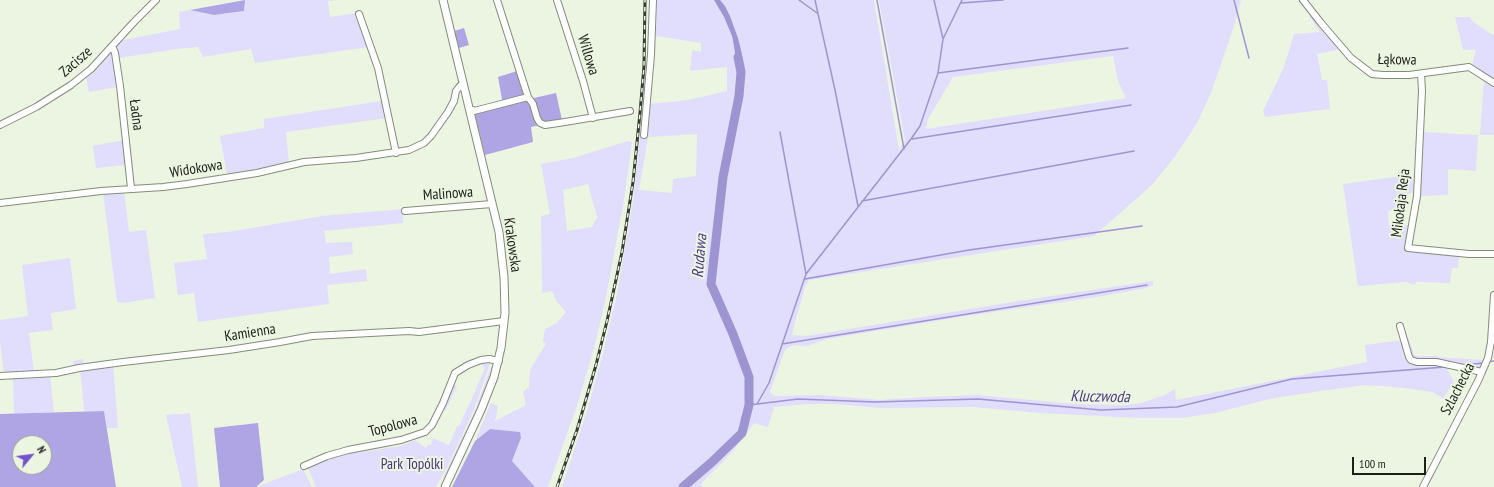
<!DOCTYPE html>
<meta charset="utf-8">
<style>
body{margin:0}
#map{position:relative;width:1494px;height:487px;overflow:hidden;background:#ecf5e2;font-family:"PT Sans Narrow",sans-serif}
canvas{display:block}
.north{position:absolute;left:12px;top:435px;width:40px;height:40px;box-sizing:border-box;background:#ecf5e2;border:1px solid #99a092;border-radius:50%;rotate:61deg;font-size:11px;font-weight:700;line-height:16px;text-align:center;color:#1c2019}
.north::after{content:'';display:block;margin:auto;width:14px;height:18px;background:#7452cc;clip-path:polygon(50% 0,100% 100%,50% 72%,0 100%)}
.scale{position:absolute;left:1352px;top:457px;width:74px;height:18px;box-sizing:border-box;border:2px solid #1c2019;border-top:0;padding-left:5px;font-size:12px;line-height:14px;white-space:nowrap;color:#1c2019;-webkit-text-stroke:3px #ecf5e2;paint-order:stroke}
</style>
<div id="map">
<canvas width="1494" height="487"></canvas>
<div class="north">N</div>
<div class="scale">100 m</div>
</div>
<script>
const c = document.querySelector('canvas').getContext('2d');
c.lineJoin = 'round';
function paint(path, color) {
  c.fillStyle = color;
  c.fill(path, 'evenodd');
}
function shape(rows) {
  const path = new Path2D();
  for (const r of rows) {
    path.moveTo(r[0], r[1]);
    for (let i = 2; i < r.length; i += 2) path.lineTo(r[i], r[i + 1]);
  }
  return path;
}
function strokePath(path, color, width, dash) {
  c.strokeStyle = color;
  c.lineWidth = width;
  c.lineCap = dash ? 'butt' : 'round';
  c.setLineDash(dash || []);
  c.stroke(path);
}
function label(font, color, halo, rows, align = 'center') {
  c.font = font + ' "PT Sans Narrow",sans-serif';
  c.lineWidth = 4;
  c.setLineDash([]);
  c.textBaseline = 'middle';
  c.strokeStyle = halo;
  c.fillStyle = color;
  for (const [text, x, y, turn = 0] of rows) {
    c.save();
    c.translate(x, y);
    c.rotate((+turn || 0) * Math.PI / 180);
    c.textAlign = isNaN(turn) ? turn : align;
    if (halo) c.strokeText(text, 0, 0);
    c.fillText(text, 0, 0);
    c.restore();
  }
}
paint(shape([
 [245,0,339,0,328,1,330,17,357,13,369,47,255,63,251,49,203,57,198,47,176,49,119,58,115,45,118,41,180,29,179,12,190,10,214,15,244,11],
 [657,0,714,0,724,17,732,36,734,46,737,69,742,68,738,38,730,16,725,6,720,0,874,0,899,150,905,140,879,0,1241,0,1233,29,1211,93,1196,125,1176,155,1153,184,1094,236,809,280,805,287,795,322,792,335,807,336,1018,301,1153,281,1153,285,1146,288,1097,297,959,317,827,339,807,346,794,345,787,348,784,352,770,392,774,396,820,395,880,400,924,397,978,395,1074,404,1124,405,1141,403,1165,395,1175,389,1176,400,1367,362,1365,345,1403,340,1410,363,1441,365,1456,369,1447,369,1454,382,1443,398,1432,392,1406,388,1365,385,1320,391,1269,399,1215,413,1181,418,1139,418,1040,413,974,407,879,408,838,404,808,404,774,407,768,427,754,423,733,451,701,484,702,487,562,487,587,411,602,357,617,294,633,202,640,136,648,137,650,104,688,100,727,91,727,67,690,71,692,50,701,52,701,43,656,36],
 [1113,56,1118,81,1126,98,926,129,928,119,953,77],
 [697,134,696,176,673,179,672,193,639,190,648,137],
 [1313,15,1337,45,1337,50,1317,54,1322,80,1327,80,1330,109,1265,117,1263,111,1284,67,1294,34,1320,32,1309,16],
 [1455,17,1470,17,1472,21,1491,34,1494,35,1494,81,1472,65,1476,50,1463,50],
 [111,49,118,87,89,92,86,77,99,67],
 [1484,80,1494,86,1494,135,1480,135],
 [381,101,384,102,387,118,286,132,289,164,227,174,220,136,264,128,264,119],
 [1422,132,1478,135,1476,171,1448,169,1448,195,1420,196],
 [124,140,127,165,96,168,93,146],
 [628,141,632,142,624,200,605,302,594,348,577,406,548,487,535,487,512,461,521,439,520,432,490,429,475,441,491,403,498,406,495,421,526,405,523,392,529,387,530,370,546,344,543,341,545,329,557,323,566,312,557,302,552,291,542,293,541,216,550,214,541,164,573,158],
 [588,184,597,217,592,227,567,231,563,190],
 [1416,176,1416,192,1396,196,1395,209,1388,211,1389,225,1410,225,1407,249,1459,254,1458,268,1452,268,1450,283,1416,282,1415,285,1406,282,1358,286,1343,184,1395,177],
 [124,191,129,232,146,230,155,298,123,303,117,302,103,193],
 [403,209,403,223,324,231,326,243,352,242,353,254,329,257,330,274,366,269,367,281,327,285,329,304,198,322,194,293,178,295,174,263,207,259,203,234,228,232,322,216],
 [70,258,76,309,51,313,53,330,29,333,34,373,4,374,0,342,0,320,28,316,22,265],
 [1401,325,1403,325,1415,356,1437,356,1437,357,1484,360,1480,369,1415,359,1410,354],
 [83,359,84,366,113,362,118,428,107,428,104,411,84,411,80,367,74,368,73,361],
 [487,362,490,364,473,412,448,465,436,487,316,487,308,468,340,455,401,446,415,440,426,448,428,445,431,445,433,438,449,445,457,426,459,426,474,394,485,368,480,363],
 [492,364,493,368,488,383,473,421,452,465,442,480,474,413],
 [50,376,54,412,14,414,13,378],
 [452,384,457,386,445,411,443,410],
 [190,413,198,487,182,487,166,415],
 [303,469,312,487,256,487]
]), '#e1ddfc');
paint(shape([
 [245,0,244,11,214,15,190,10],
 [464,28,469,45,459,48,454,31],
 [517,71,525,100,556,93,562,120,531,127,533,142,485,155,474,111,503,105,498,77],
 [104,411,116,487,0,487,0,414],
 [20,443,44,443,44,467,20,467],
 [258,423,264,480,256,487,220,487,214,428],
 [490,429,520,432,521,438,512,461,535,487,452,487,475,441]
]), '#b0a5e4');
paint(shape([
 [714,0,720,0,725,6,730,16,738,38,742,54,740,59,742,68,737,69,734,46,732,36,724,17]
]), '#9f94d2');
strokePath(shape([
 [799,0,817,13],
 [815,0,835,90,858,206],
 [877,0,904,149],
 [934,0,943,39],
 [1234,0,1249,58],
 [961,3,1003,0],
 [938,73,1128,48],
 [780,132,806,274],
 [912,139,1131,105],
 [862,201,1134,151],
 [805,279,969,250,1142,226],
 [782,344,1147,285],
 [1488,362,1494,361],
 [1462,365,1484,363],
 [757,404,769,383,806,274,911,139,920,126,938,73,943,39,962,0],
 [749,405,798,399,875,402,978,399,1101,410,1177,407,1292,379,1445,367]
]), '#9f94d2', 1.5);
strokePath(shape([
 [683,487,712,462,742,433,749,405,749,377,733,334,711,284,723,177,739,96,741,72,738,57]
]), '#9f94d2', 9);
const minor = shape([
 [497,0,528,97,533,104,537,118,540,123,545,125,565,122,630,111],
 [557,0,583,81,593,118],
 [1303,0,1321,23,1351,58,1372,74,1383,75,1409,75,1469,67,1494,83],
 [359,14,378,68,396,153],
 [112,46,115,53,120,86,131,188],
 [1421,74,1422,91,1417,196,1408,248,1469,254,1494,254],
 [470,111,473,110,474,111,528,97],
 [0,125,36,107,71,85,91,69,134,22,156,0],
 [644,135,651,55,653,0],
 [0,203,101,191,163,187,187,184,257,173,304,162,356,158,409,150,424,143,431,136,448,112,454,101,456,91,460,86,464,85],
 [405,211,492,204],
 [1400,326,1409,357,1411,360,1417,362,1436,362,1482,372],
 [0,376,56,373,79,368,123,362,229,350,280,342,312,336,409,331,419,332,504,321],
 [304,466,327,456,348,450,401,440,425,432,432,425,443,403,455,373,468,365,481,360,489,359,499,361],
 [1423,487,1478,381,1488,358,1491,342,1494,295]
]);
const major = shape([
 [443,0,499,232,504,277,505,313,501,348,494,377,481,410,445,487]
]);
strokePath(minor, '#838c7a', 8);
strokePath(major, '#838c7a', 9);
strokePath(minor, '#fff', 6);
strokePath(major, '#fff', 7);
const rail = shape([
 [557,487,577,430,596,365,607,321,622,252,633,182,640,113,644,66,645,0]
]);
strokePath(rail, '#373b33', 3);
strokePath(rail, '#ecf5e2', 1.5, [4.5]);
label('15px', '#1c2019', '#ecf5e2', [
 ["Willowa",588,55,73],
 ["Łąkowa",1397,60,1],
 ["Zacisze",76,62,-41],
 ["Ładna",136,115,83],
 ["Widokowa",196,169,-9],
 ["Malinowa",448,194,-4],
 ["Mikołaja Reja",1401,203,-83],
 ["Krakowska",512,245,82],
 ["Kamienna",250,333,-9],
 ["Szlachecka",1458,389,-63],
 ["Topolowa",393,426,-15]
]);
label('15px', '#493580', '#ecf5e2', [
 ["Park Topólki",412,465]
]);
label('italic 16px', '#4e3b86', '#ecf5e2', [
 ["Rudawa",700,256,-85],
 ["Kluczwoda",1100,397,1]
]);
</script>
